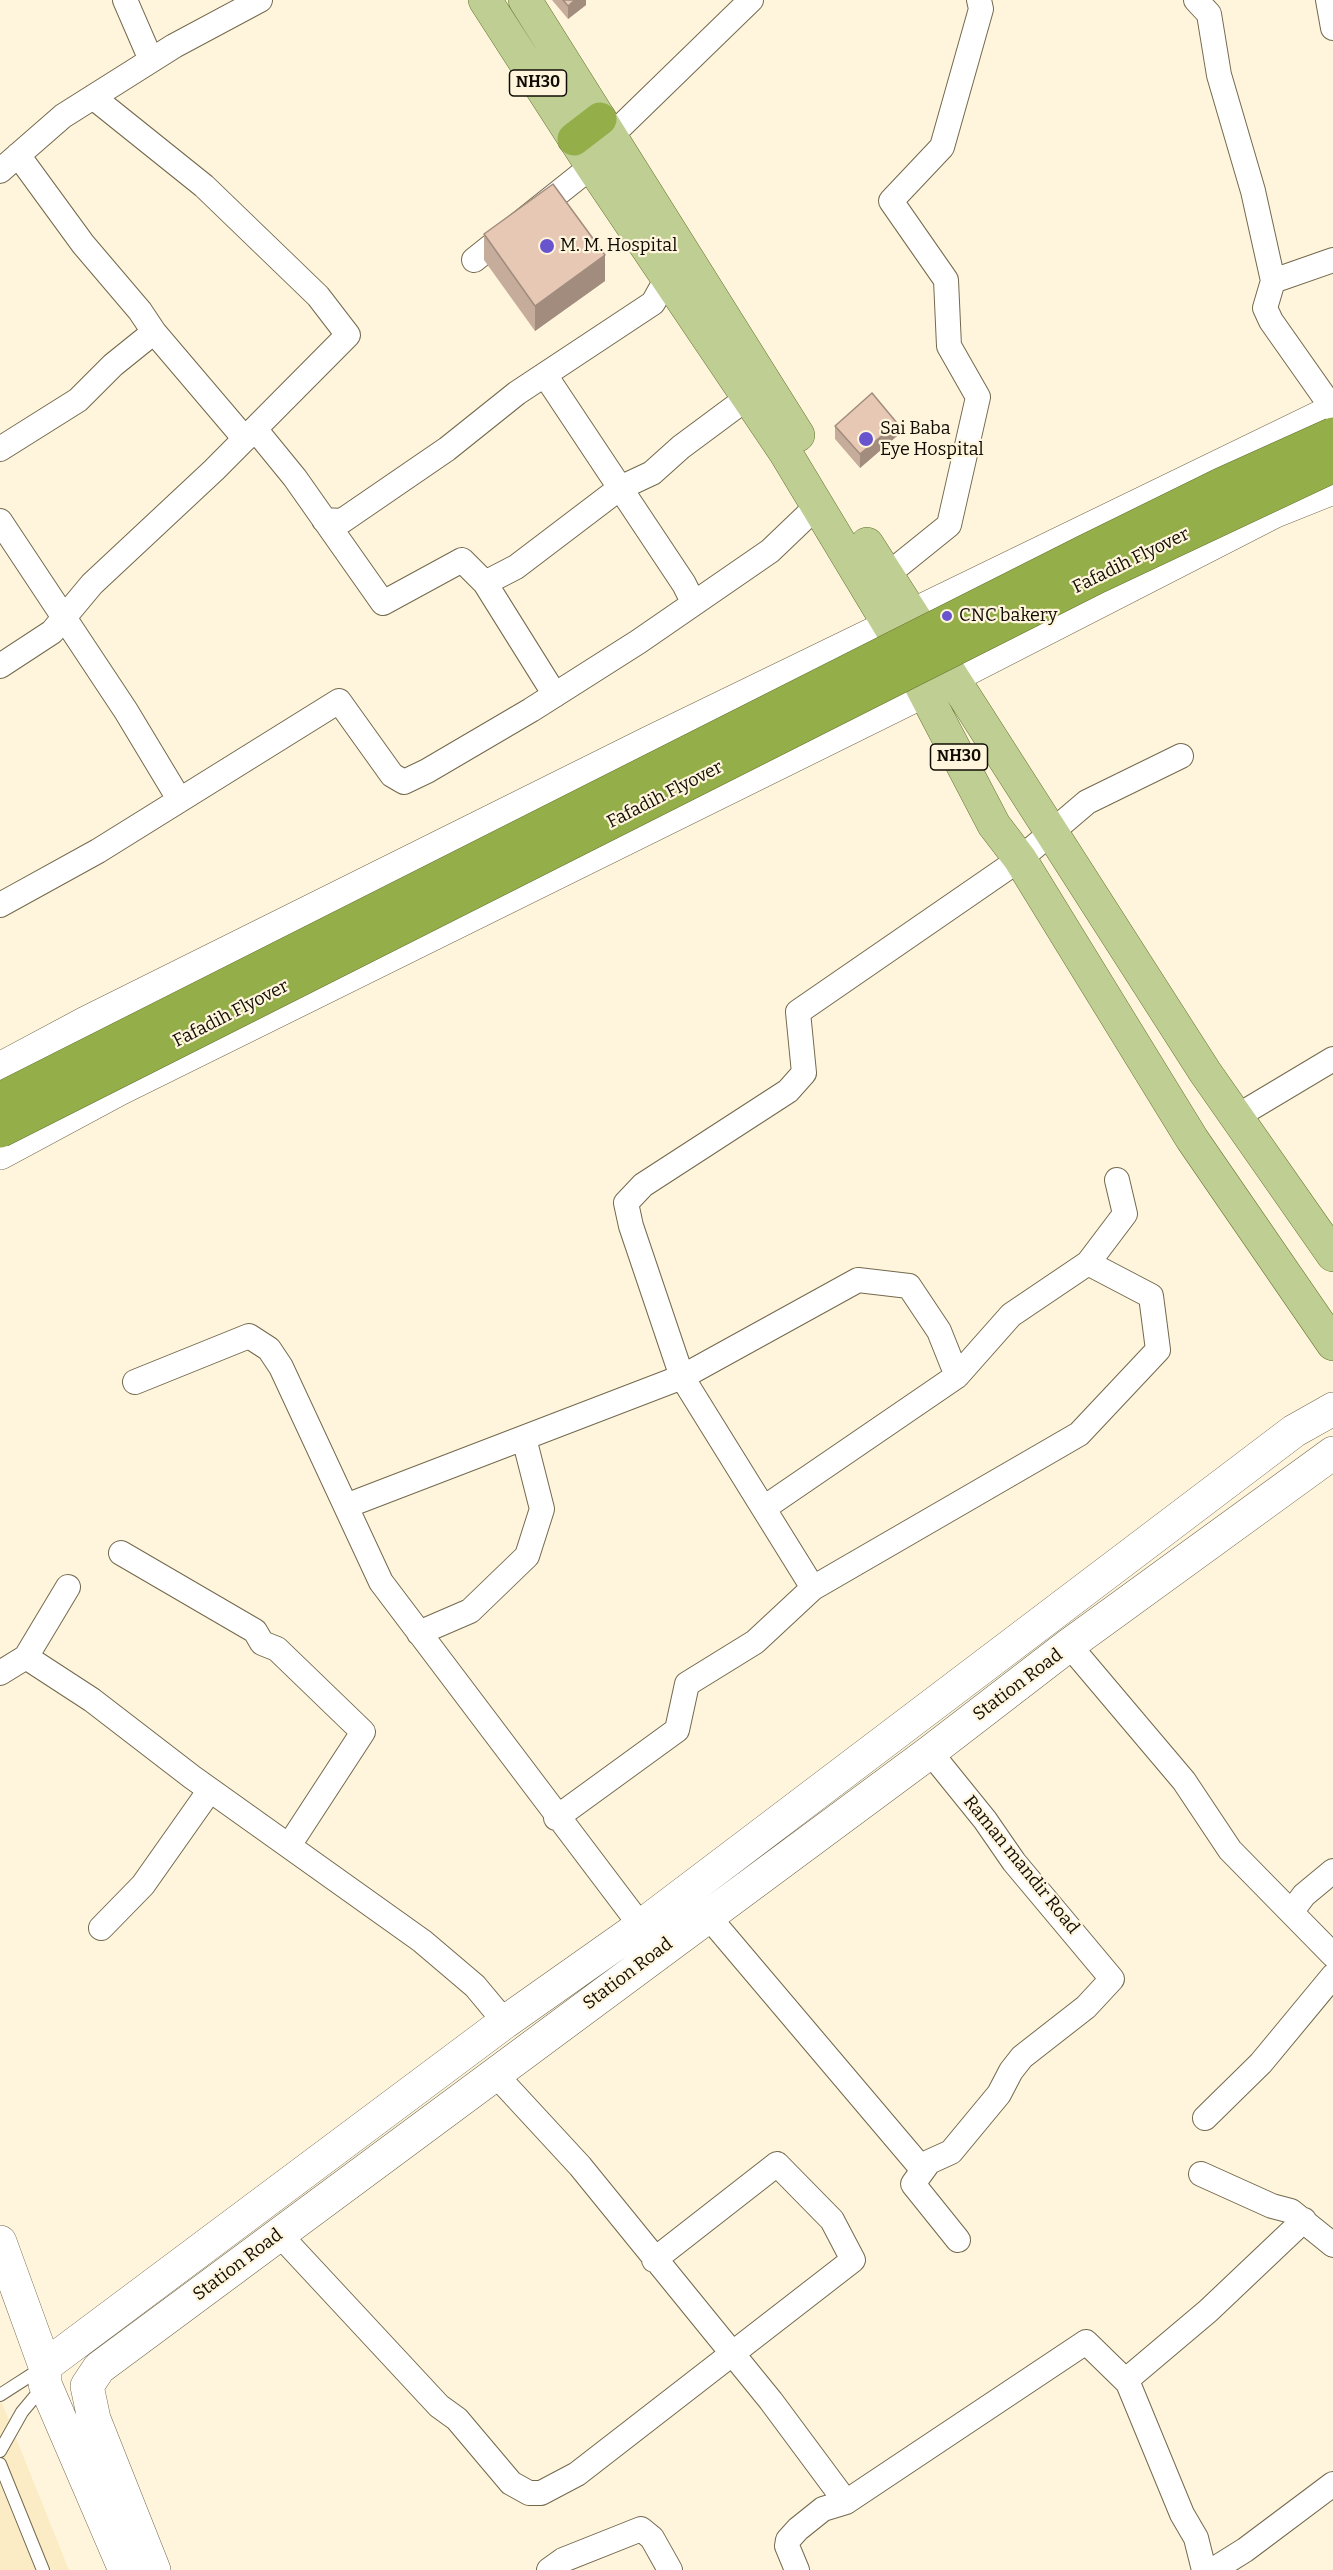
<!DOCTYPE html>
<style>
body{margin:0}
canvas{display:block;background:#fff5dc}
</style>
<canvas width="1333" height="2570"></canvas>
<script>
const c = document.querySelector('canvas').getContext('2d');
c.lineJoin = 'round';
function paint(path, color) {
  c.fillStyle = color;
  c.fill(path, 'evenodd');
}
function shape(rows) {
  const path = new Path2D();
  for (const r of rows) {
    path.moveTo(r[0], r[1]);
    for (let i = 2; i < r.length; i += 2) path.lineTo(r[i], r[i + 1]);
  }
  return path;
}
function strokePath(path, color, width, dash) {
  c.strokeStyle = color;
  c.lineWidth = width;
  c.lineCap = dash ? 'butt' : 'round';
  c.setLineDash(dash || []);
  c.stroke(path);
}
function label(font, color, halo, rows, align = 'center') {
  c.font = font + ' Bitter,serif';
  c.lineWidth = 4.5;
  c.setLineDash([]);
  c.textBaseline = 'middle';
  c.strokeStyle = halo;
  c.fillStyle = color;
  for (const [text, x, y, turn = 0] of rows) {
    c.save();
    c.translate(x, y);
    c.rotate((+turn || 0) * Math.PI / 180);
    c.textAlign = isNaN(turn) ? turn : align;
    if (halo) c.strokeText(text, 0, 0);
    c.fillText(text, 0, 0);
    c.restore();
  }
}
paint(shape([
 [0,2398,69,2570,0,2570]
]), '#fbecc5');
const lane = shape([
 [0,2395,42,2368],
 [0,2451,22,2412,42,2388],
 [0,2464,43,2570]
]);
const street = shape([
 [125,0,151,60],
 [1196,0,1209,14,1219,75,1253,191,1273,281,1265,308,1271,321,1333,409],
 [1328,0,1333,28],
 [611,136,751,0],
 [18,155,83,244,140,311,154,332,245,439],
 [0,171,63,116,174,46,260,0],
 [474,260,592,166],
 [1273,281,1333,260],
 [545,375,684,584,693,602],
 [255,429,295,478,383,603,462,560,485,583,555,695],
 [0,449,78,400,113,365,154,332],
 [324,520,342,521,447,449,517,393,653,303,668,276],
 [0,521,126,711,179,799],
 [887,575,949,525,978,397,949,346,946,280,891,201,942,147,981,9,979,0],
 [485,583,516,567,620,488,652,473,681,447,747,398],
 [0,666,52,632,92,584,214,470,348,335,318,296,204,186,93,97],
 [0,905,98,851,339,701,392,775,404,782,427,771,531,710,638,642,770,551,816,507],
 [1236,1117,1333,1059],
 [1088,1263,1125,1214,1117,1180],
 [135,1382,249,1336,269,1349,281,1367,381,1582,641,1926],
 [346,1506,682,1377,858,1280,909,1286,939,1331,957,1376,764,1508],
 [121,1553,255,1631,262,1643,277,1649,363,1732,290,1844],
 [813,1588,1079,1434,1158,1350,1151,1296,1088,1263,1011,1315,957,1376],
 [419,1633,470,1611,527,1556,542,1509,524,1438],
 [1069,1645,1184,1781,1230,1850,1333,1955],
 [26,1657,92,1700,192,1777,422,1941,475,1986,505,2022],
 [0,1673,26,1657,68,1587],
 [930,1752,985,1820,1014,1862,1112,1979,1086,2007,1022,2057,1011,2071,999,2094,951,2152,929,2162,913,2184,958,2240],
 [556,1818,677,1730,687,1684,755,1642,813,1588,682,1377,631,1226,626,1203,643,1185,788,1091,804,1073,798,1012,1020,859,1087,802,1181,756],
 [1292,1911,1304,1895,1333,1871],
 [707,1915,923,2170],
 [101,1928,143,1885,210,1790],
 [495,2074,580,2166,771,2401,846,2502],
 [1205,2118,1261,2063,1333,1976],
 [1201,2174,1272,2206,1291,2211,1333,2245],
 [279,2234,439,2406,457,2419,511,2483,529,2493,541,2493,577,2474,853,2260,832,2220,777,2164,654,2260],
 [549,2570,563,2560,641,2529,652,2538,670,2570],
 [797,2570,787,2546,788,2540,798,2529,823,2509,846,2502,1086,2342,1128,2383],
 [1204,2570,1196,2538,1182,2514,1128,2383,1131,2376,1208,2311,1304,2220],
 [1213,2570,1245,2550,1333,2484]
]);
const secondary = shape([
 [0,1069,86,1023,649,743,1333,411],
 [0,1153,119,1089,924,691,1273,512,1333,488],
 [0,2242,45,2366,45,2384,125,2570],
 [45,2366,505,2022,641,1926,1294,1431,1333,1409],
 [154,2570,94,2419,87,2386,99,2368,930,1752,1069,1645,1333,1453]
]);
const primary = shape([
 [485,0,592,166,785,452,891,628,994,825,1020,859,1192,1139,1333,1344],
 [525,0,798,435],
 [867,544,1205,1072,1333,1255]
]);
const highway = shape([
 [574,139,600,119]
]);
strokePath(lane, '#73694d', 14);
strokePath(street, '#73694d', 26);
strokePath(secondary, '#73694d', 34);
strokePath(primary, '#667531', 34);
strokePath(highway, '#667531', 34);
strokePath(lane, '#fff', 12);
strokePath(street, '#fff', 24);
strokePath(secondary, '#fff', 33);
strokePath(primary, '#bfce92', 33);
strokePath(highway, '#94ae4a', 33);
const highwayBridge = shape([
 [0,1099,1084,552,1222,484,1333,434],
 [0,1131,1097,577,1333,466]
]);
strokePath(highwayBridge, '#667531', 34, []);
strokePath(highwayBridge, '#94ae4a', 33);
paint(shape([
 [552,0,586,0,586,5,568,19],
 [484,234,605,281,535,331,484,260],
 [835,426,897,436,860,468,835,439]
]), '#c6ac9b');
paint(shape([
 [575,0,586,0,586,5,568,19,568,6],
 [605,255,605,281,535,331,535,306],
 [897,423,897,436,860,468,860,454]
]), '#a18c7e');
const building = shape([
 [563,0,575,0,568,6,563,0],
 [553,184,605,255,535,306,484,234,553,184],
 [872,393,897,423,860,454,835,426,872,393]
]);
paint(building, '#e6c8b4');
strokePath(building, '#a18c7e', 1.5);
for (const [x, y, r, color] of [
 [547,246,8,"#6854cd"],
 [866,439,8,"#6854cd"],
 [947,616,6,"#6854cd"]
]) {
  const dot = new Path2D();
  dot.arc(x, y, r, 0, 2 * Math.PI);
  c.fillStyle = color;
  c.fill(dot);
  strokePath(dot, '#fff5dc', 2);
}
for (const [x, y, w] of [
 [538,83,57],
 [959,757,57]
]) {
  const box = new Path2D();
  box.roundRect(x - w / 2, y - 13, w, 26, 4.5);
  c.fillStyle = '#fff5dc';
  c.fill(box);
  strokePath(box, '#100c03', 1.5);
}
label('bold 16px', '#100c03', null, [
 ["NH30",538,83],
 ["NH30",959,757]
]);
label('18px', '#100c03', '#fff5dc', [
 ["M. M. Hospital",560,246],
 ["Sai Baba",880,429],
 ["Eye Hospital",880,450],
 ["CNC bakery",959,616]
], 'left');
label('18px', '#100c03', '#fff5dc', [
 ["Fafadih Flyover",1131,561,-26],
 ["Fafadih Flyover",665,795,-27],
 ["Fafadih Flyover",231,1014,-27],
 ["Station Road",1018,1685,-37],
 ["Raman mandir Road",1021,1865,51],
 ["Station Road",628,1974,-37],
 ["Station Road",238,2265,-37]
]);
</script>
